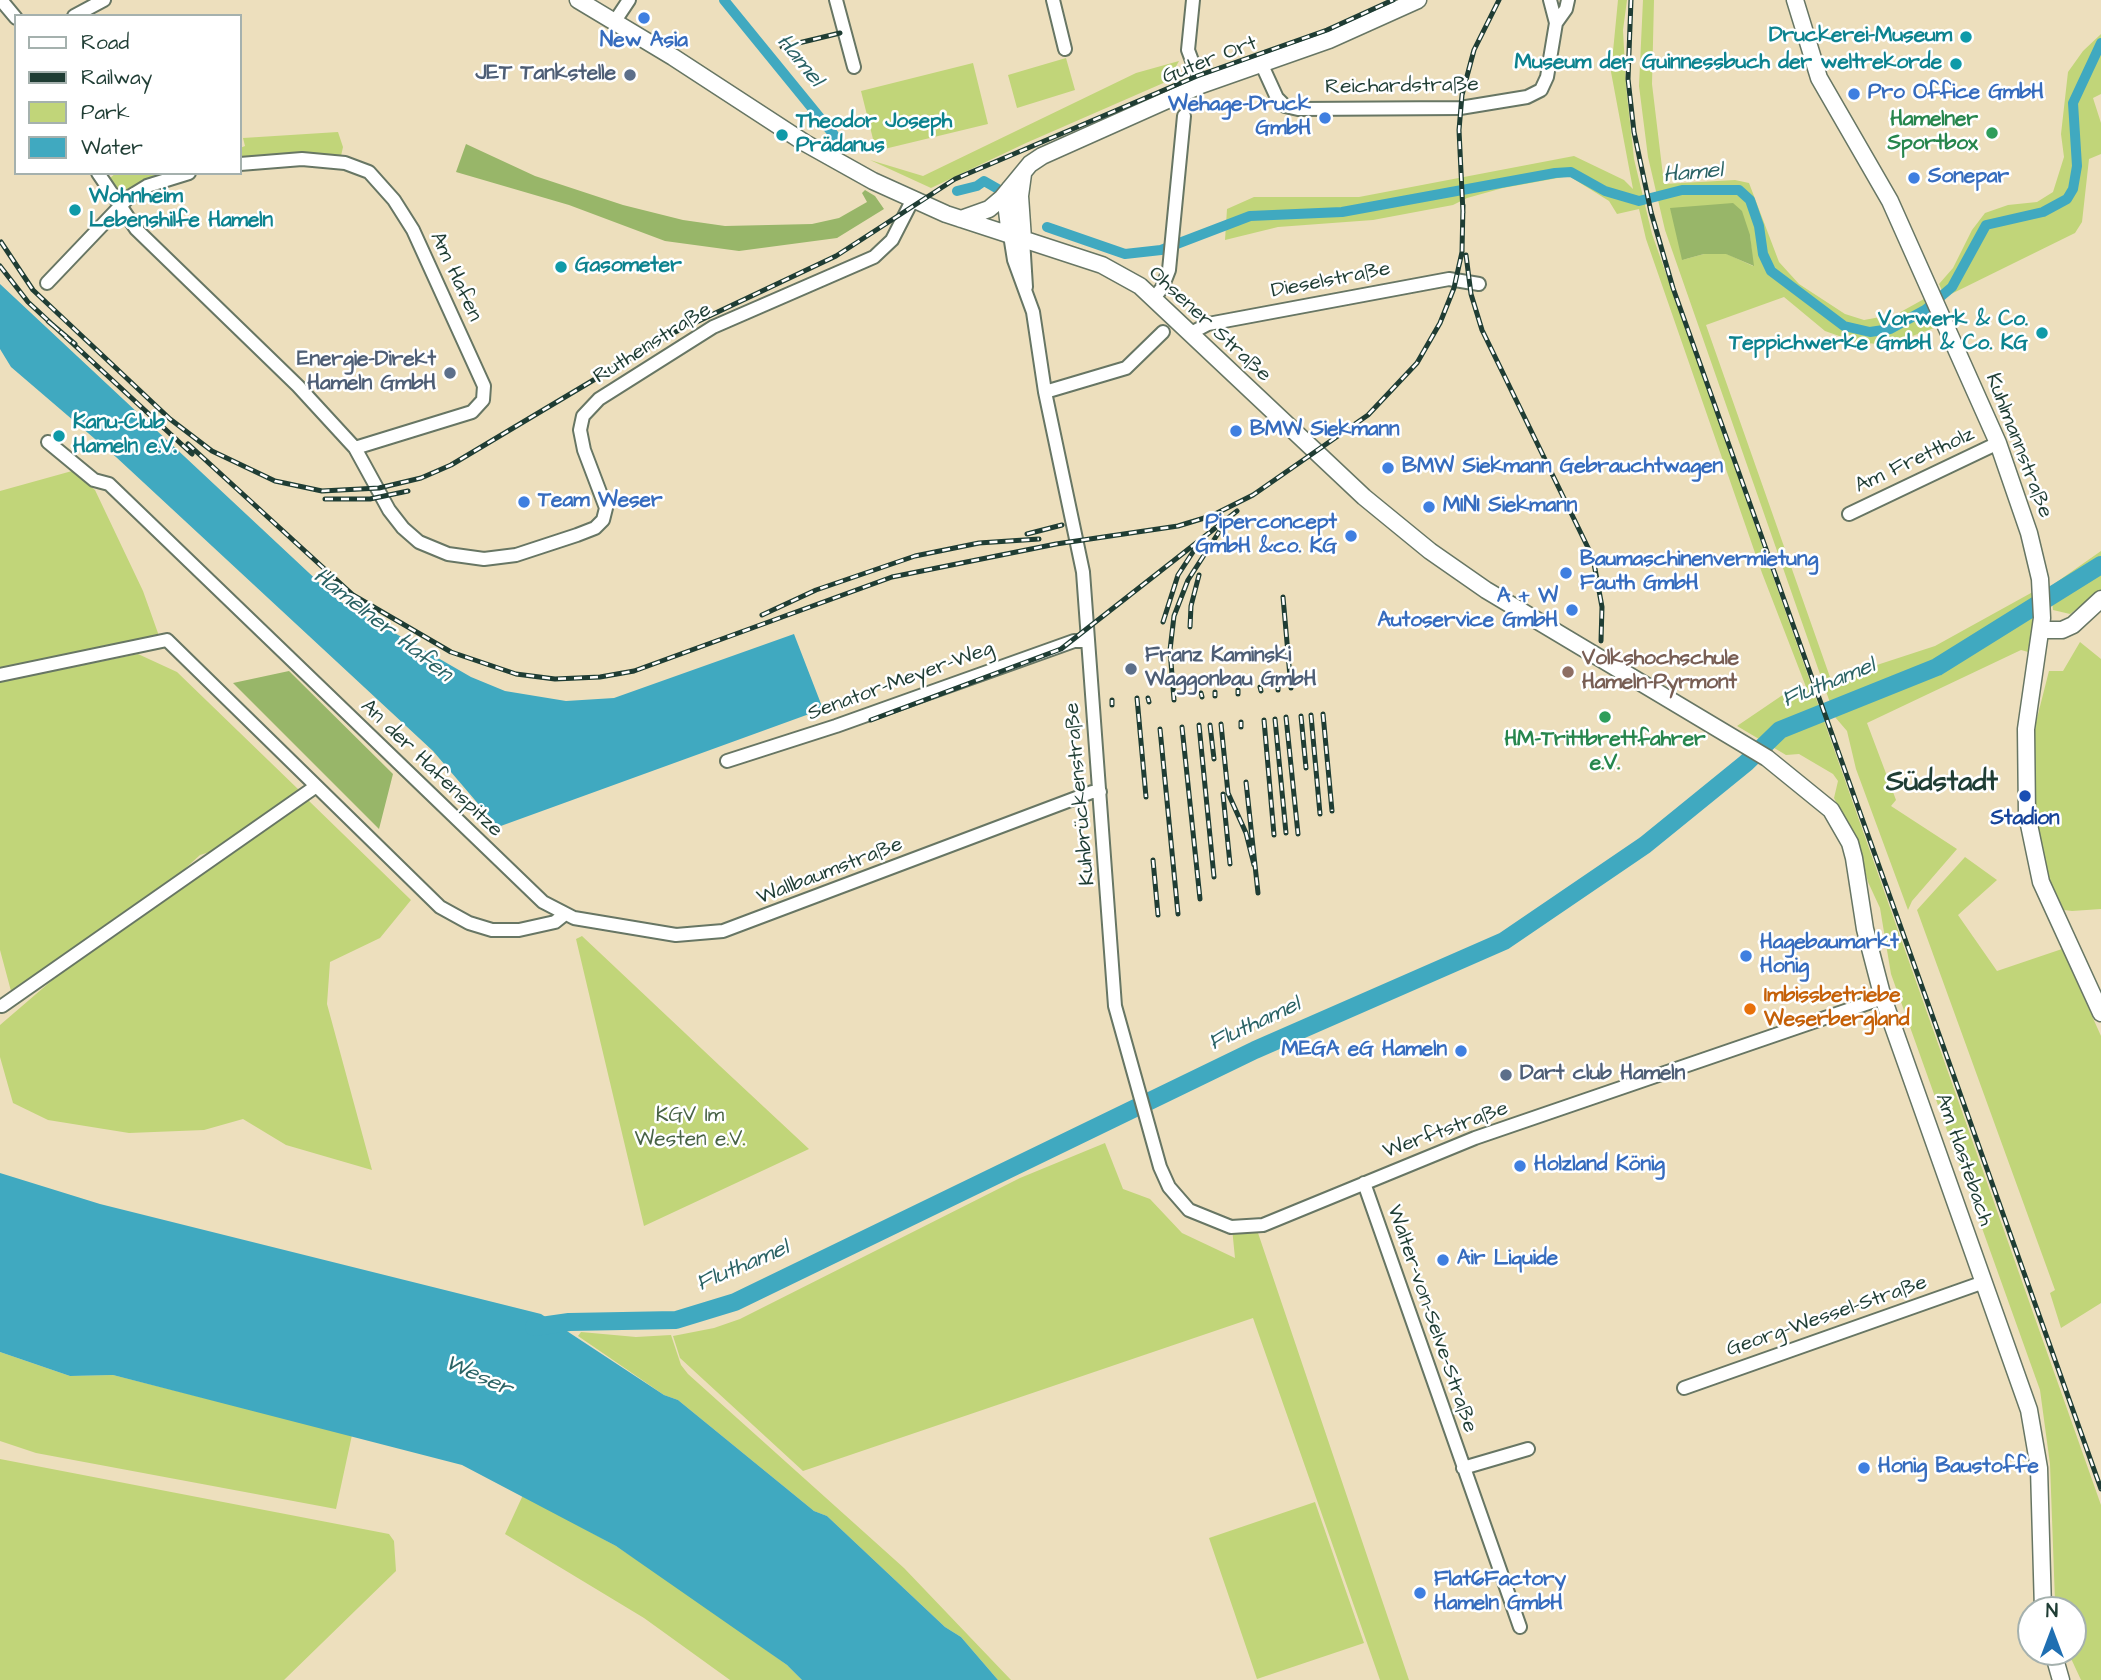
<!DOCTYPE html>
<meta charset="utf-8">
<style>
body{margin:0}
#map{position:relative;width:2101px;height:1680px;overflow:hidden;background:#eddfbd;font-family:"Architects Daughter",sans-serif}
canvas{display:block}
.legend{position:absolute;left:14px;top:14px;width:228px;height:161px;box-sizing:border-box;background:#fff;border:2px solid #a5b1ae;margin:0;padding:9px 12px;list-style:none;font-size:21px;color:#1f3d34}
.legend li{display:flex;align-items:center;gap:14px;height:35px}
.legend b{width:35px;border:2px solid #a5b1ae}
.north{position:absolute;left:2017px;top:1596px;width:70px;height:70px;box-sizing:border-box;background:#fff;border:2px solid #a5b1ae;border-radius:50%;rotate:0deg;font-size:19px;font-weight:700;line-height:28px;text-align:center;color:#1f3d34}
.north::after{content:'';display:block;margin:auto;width:24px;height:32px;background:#1f6fb2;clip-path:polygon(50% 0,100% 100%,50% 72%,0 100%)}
</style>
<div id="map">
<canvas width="2101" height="1680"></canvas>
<ul class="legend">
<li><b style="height:9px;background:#fff"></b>Road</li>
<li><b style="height:9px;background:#1f3d34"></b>Railway</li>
<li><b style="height:19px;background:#c1d579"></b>Park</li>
<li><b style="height:19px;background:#40a9c0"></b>Water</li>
</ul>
<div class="north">N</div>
</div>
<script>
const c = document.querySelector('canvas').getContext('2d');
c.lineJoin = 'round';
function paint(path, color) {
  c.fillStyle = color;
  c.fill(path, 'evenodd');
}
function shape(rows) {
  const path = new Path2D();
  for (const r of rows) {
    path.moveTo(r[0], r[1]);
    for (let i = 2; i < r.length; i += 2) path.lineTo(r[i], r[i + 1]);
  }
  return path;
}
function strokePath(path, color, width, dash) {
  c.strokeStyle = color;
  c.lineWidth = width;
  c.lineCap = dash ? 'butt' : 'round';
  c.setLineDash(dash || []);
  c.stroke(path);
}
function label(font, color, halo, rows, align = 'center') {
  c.font = font + ' "Architects Daughter",sans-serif';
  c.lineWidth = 5;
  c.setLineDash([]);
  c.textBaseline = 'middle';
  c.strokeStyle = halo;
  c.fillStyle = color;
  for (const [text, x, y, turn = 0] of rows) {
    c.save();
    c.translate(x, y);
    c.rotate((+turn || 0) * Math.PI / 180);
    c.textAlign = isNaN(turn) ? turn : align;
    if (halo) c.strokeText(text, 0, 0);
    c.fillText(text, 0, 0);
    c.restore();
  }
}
paint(shape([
 [1618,0,1627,0,1623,30,1626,86,1634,159,1652,234,2101,1505,2101,1680,2081,1680,2068,1652,2073,1652,2073,1610,2057,1610,2055,1601,2050,1464,2040,1390,1891,974,1880,908,1868,882,1858,845,1834,798,1838,781,1833,774,1799,754,1786,755,1737,726,1793,688,1799,695,1808,692,1762,573,1646,239,1639,209,1617,214,1609,201,1569,176,1503,188,1467,198,1453,205,1373,220,1278,227,1225,240,1227,209,1254,197,1359,197,1574,156,1624,180,1633,189,1611,72],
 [1643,0,1654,0,1652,84,1664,184,1735,180,1749,183,1779,262,1799,284,1845,314,1864,320,1897,314,1924,299,1934,328,1888,345,1856,342,1825,331,1784,297,1706,325,1831,680,1935,646,2040,588,2039,655,2021,650,1867,723,1896,800,1891,806,1957,849,1912,901,1908,910,1856,769,1847,731,1835,717,1665,230,1648,157,1639,86],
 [1750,235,1753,266,1727,254,1704,254,1682,260],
 [2101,34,2101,94,2093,98,2101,123,2101,154,2089,159,2082,222,2075,233,1945,297,1939,284,1953,268,1972,230,1985,213,2008,205,2037,202,2053,192,2064,157,2061,134,2068,72,2083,51],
 [1066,58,1075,90,1017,108,1008,75],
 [1179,61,1168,81,1026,143,931,188,870,160,923,176,1136,73],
 [973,63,988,124,876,151,861,91],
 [338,132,343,147,341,156,240,159,240,148,245,146,243,138],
 [116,173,118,175,175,173,121,193,110,178],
 [72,471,95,490,143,591,159,636,0,671,0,491],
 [2101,551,2101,590,2070,614,2053,610,2051,586],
 [2080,642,2101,659,2101,909,2072,911,2064,910,2047,875,2033,813,2032,754,2035,726,2049,671,2063,671],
 [138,654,177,672,299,790,216,850,200,855,176,877,30,981,11,991,0,950,0,682],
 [308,800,411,900,380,938,330,962,327,1004,372,1170,286,1145,243,1119,204,1130,129,1133,48,1120,13,1103,0,1057,0,1025,64,970],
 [1965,857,1997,880,1958,915,1997,971,2062,949,2101,1036,2101,1303,2061,1328,2050,1293,2055,1290,1917,910],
 [582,936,720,1066,809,1149,644,1226,576,939],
 [1105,1143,1123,1189,1150,1199,1182,1233,1235,1258,1232,1228,1256,1227,1409,1680,1380,1680,1253,1318,803,1471,680,1358,673,1336,714,1328,740,1319,1020,1178],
 [581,1332,636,1337,671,1335,681,1365,688,1374,904,1568,1011,1680,998,1680,961,1637,945,1627,827,1516,814,1511,678,1400,664,1395,578,1336],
 [0,1352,70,1376,113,1375,352,1435,336,1509,36,1453,0,1441],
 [0,1459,389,1534,394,1541,396,1571,284,1680,0,1680],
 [523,1495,616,1546,689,1594,787,1665,802,1680,730,1680,644,1618,505,1534],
 [1315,1502,1364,1643,1257,1679,1209,1538]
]), '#c1d579');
paint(shape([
 [466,144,535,176,623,205,683,220,725,226,812,224,839,218,867,202,862,193,865,190,875,196,884,209,837,238,739,251,665,241,569,205,456,172],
 [1733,203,1742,211,1750,235,1754,266,1726,254,1704,254,1682,260,1670,208],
 [289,671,393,774,379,829,233,683]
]), '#98b669');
paint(shape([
 [0,284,339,601,471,677,505,691,566,701,614,698,794,634,823,709,498,827,433,751,116,457,11,367,0,349],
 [0,1173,100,1204,541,1314,664,1395,678,1400,814,1511,827,1516,945,1627,961,1637,998,1680,802,1680,787,1665,616,1546,462,1465,113,1375,70,1376,0,1352]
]), '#40a9c0');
strokePath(shape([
 [724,0,843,146],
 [957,191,977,186,984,181,998,189],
 [1047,227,1125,254,1161,250,1250,216,1342,212,1555,173,1571,172,1605,191,1639,201,1682,190,1739,190,1750,200,1759,226,1763,254,1771,271,1844,326,1870,332,1890,329,1925,310,1952,287,1986,225,2043,212,2067,199,2073,189,2077,166,2073,103,2101,43]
]), '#40a9c0', 10);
strokePath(shape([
 [534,1327,569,1322,676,1320,735,1302,1255,1050,1504,941,1645,845,1746,763,1780,730,1937,667,2101,565]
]), '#40a9c0', 18);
const minor = shape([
 [1,0,16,18],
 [836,0,854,67],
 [1053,0,1065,49],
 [1193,0,1188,50,1201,85],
 [74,16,104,0],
 [615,21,629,0],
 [1556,23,1566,9,1568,0],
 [1261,63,1277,98,1285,106,1298,109,1460,108,1527,97,1541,90,1547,77,1556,23,1550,0],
 [240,164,302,159,345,163,369,172,394,200,413,230,484,386,483,400,472,412,355,448],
 [98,173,136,229,298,386,355,448,389,510,403,528,419,542,448,554,484,559,516,555,577,535,595,528,603,520,606,508,584,450,580,430,583,416,599,399,713,327,874,257,892,240,913,199],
 [1010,235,1014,260,1033,312,1045,392,1083,572,1115,1006,1160,1167,1169,1187,1189,1210,1231,1227,1263,1225,1475,1138,1883,998],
 [1023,239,1026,287],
 [47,283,129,197,147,186,189,173],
 [1154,298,1162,288,1169,270,1184,116],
 [1191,333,1208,324,1449,279,1479,284],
 [1045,392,1126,368,1163,332],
 [48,442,94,480,109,484,543,902,574,918,676,935,723,931,1092,792,1100,792],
 [1849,514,1998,443],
 [0,675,167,640,440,907,469,923,492,930,519,930,555,922,565,914],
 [727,761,836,726,1074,641,1088,641],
 [2,1006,315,787],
 [1364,1183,1520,1627],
 [1684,1388,1984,1282],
 [1463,1468,1528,1449]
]);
const major = shape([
 [578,0,673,57,805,143,873,181,946,214,1102,265,1140,286,1364,497,1430,551,1486,590,1767,758,1831,810,1850,843,1854,858,1865,929,1883,998,2029,1410,2039,1468,2043,1610],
 [1795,0,1819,78,1890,201,1998,443,2029,533,2040,579,2042,618,2026,729,2027,815,2041,882,2101,1013],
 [1023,174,1020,196,1023,239],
 [961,219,989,209,1002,198,1030,164,1042,156,1201,85,1329,40,1418,0],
 [1010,235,1007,211,1010,188],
 [2041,630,2062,630,2073,625,2101,599],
 [2053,1652,2061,1680]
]);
strokePath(minor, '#677664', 16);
strokePath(major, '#677664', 19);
strokePath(minor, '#fff', 12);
strokePath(major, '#fff', 16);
const rail = shape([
 [1631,0,1628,79,1634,132,1651,212,1673,288,2101,1489],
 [782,47,840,33],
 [1463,213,1459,130,1462,95,1474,50,1499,0],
 [1,242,33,290,170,419,212,451,275,481,322,491,379,488,421,478,451,465,669,335,836,256,955,179,1197,76,1327,30,1393,0],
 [1466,255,1471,294,1482,330,1593,558,1602,607,1601,641],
 [0,266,28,302,192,454],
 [48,321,75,344],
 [188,444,353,595,451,652,516,674,555,679,600,677,634,671,892,577,1056,544,1178,526,1211,516,1253,495,1368,415,1417,363,1440,323,1454,288,1462,252,1463,205],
 [325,499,370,499,408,491],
 [1027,534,1062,525],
 [1283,597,1291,688],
 [762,615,816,590,915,556,979,543,1039,539],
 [1163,622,1178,575,1193,552],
 [1190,627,1191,606,1199,575],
 [1278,685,1278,690],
 [1260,687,1261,691],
 [1238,690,1238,694],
 [1215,692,1215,696],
 [1201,693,1202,697],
 [1137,698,1146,797],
 [1148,698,1149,702],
 [1112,700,1112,705],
 [1174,700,1170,650,1174,616,1188,580,1219,532],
 [1323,714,1332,811],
 [1311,715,1320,814],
 [1301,716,1306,768],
 [1286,717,1298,834],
 [1275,719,1286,833],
 [871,720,1061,649,1237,511],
 [1264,720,1274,835],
 [1241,722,1241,727],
 [1221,724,1228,793,1246,833,1254,865],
 [1199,725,1214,877],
 [1210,725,1214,759],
 [1182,727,1200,899],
 [1160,729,1178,914],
 [1246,782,1258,893],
 [1223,794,1230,864],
 [1153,860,1158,915]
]);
strokePath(rail, '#1f3d34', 5);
strokePath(rail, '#fff', 2.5, [8]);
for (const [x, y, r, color] of [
 [644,18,7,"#3f7fe0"],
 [1966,37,7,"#0f9aa8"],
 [1956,64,7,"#0f9aa8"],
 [630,75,7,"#5c6f8a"],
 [1854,94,7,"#3f7fe0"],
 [1325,118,7,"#3f7fe0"],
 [1992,133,7,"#2e9e5b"],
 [782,135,7,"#0f9aa8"],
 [1914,178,7,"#3f7fe0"],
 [75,210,7,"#0f9aa8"],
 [561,267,7,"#0f9aa8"],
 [2042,333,7,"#0f9aa8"],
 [450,373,7,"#5c6f8a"],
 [1236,431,7,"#3f7fe0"],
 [59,436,7,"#0f9aa8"],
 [1388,468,7,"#3f7fe0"],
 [524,502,7,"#3f7fe0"],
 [1429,507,7,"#3f7fe0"],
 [1351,536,7,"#3f7fe0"],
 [1566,573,7,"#3f7fe0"],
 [1572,610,7,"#3f7fe0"],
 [1131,669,7,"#5c6f8a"],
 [1568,672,7,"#8d6e63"],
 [1605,717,7,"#2e9e5b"],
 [2025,796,7,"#1a4fb4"],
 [1746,956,7,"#3f7fe0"],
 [1750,1009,7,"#e8710a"],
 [1461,1051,7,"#3f7fe0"],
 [1506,1075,7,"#5c6f8a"],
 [1520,1166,7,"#3f7fe0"],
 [1443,1260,7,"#3f7fe0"],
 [1864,1468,7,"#3f7fe0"],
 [1420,1593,7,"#3f7fe0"]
]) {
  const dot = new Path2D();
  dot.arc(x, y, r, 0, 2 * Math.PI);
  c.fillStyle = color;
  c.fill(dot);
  strokePath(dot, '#fff', 2.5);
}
label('bold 21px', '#0d838f', '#fff', [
 ["Druckerei-Museum",1952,37,"right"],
 ["Museum der Guinnessbuch der weltrekorde",1942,64,"right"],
 ["Theodor Joseph",796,123],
 ["Prädanus",796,147],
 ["Wohnheim",89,198],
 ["Lebenshilfe Hameln",89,222],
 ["Gasometer",575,267],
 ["Vorwerk & Co.",2028,321,"right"],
 ["Teppichwerke GmbH & Co. KG",2028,345,"right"],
 ["Kanu-Club",73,424],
 ["Hameln e.V.",73,448]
], 'left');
label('bold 21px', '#366cbe', '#fff', [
 ["New Asia",644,42,"center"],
 ["Pro Office GmbH",1868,94],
 ["Wehage-Druck",1311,106,"right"],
 ["GmbH",1311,130,"right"],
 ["Sonepar",1928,178],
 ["BMW Siekmann",1250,431],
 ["BMW Siekmann Gebrauchtwagen",1402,468],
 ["Team Weser",538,502],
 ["MINI Siekmann",1443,507],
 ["Piperconcept",1337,524,"right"],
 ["GmbH &co. KG",1337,548,"right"],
 ["Baumaschinenvermietung",1580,561],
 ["Fauth GmbH",1580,585],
 ["A + W",1558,598,"right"],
 ["Autoservice GmbH",1558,622,"right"],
 ["Hagebaumarkt",1760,944],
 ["Honig",1760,968],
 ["MEGA eG Hameln",1447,1051,"right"],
 ["Holzland König",1534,1166],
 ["Air Liquide",1457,1260],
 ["Honig Baustoffe",1878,1468],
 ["Flat6Factory",1434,1581],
 ["Hameln GmbH",1434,1605]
], 'left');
label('21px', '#1f3d34', '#fff', [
 ["Guter Ort",1210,61,-21],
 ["Reichardstraße",1402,87,-1],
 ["Am Hafen",455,277,65],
 ["Dieselstraße",1331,281,-11],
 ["Ohsener Straße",1209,325,43],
 ["Ruthenstraße",653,344,-32],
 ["Kuhlmannstraße",2018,446,69],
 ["Am Frettholz",1915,461,-25],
 ["Senator-Meyer-Weg",901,682,-20],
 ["An der Hafenspitze",431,769,44],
 ["Kuhbrückenstraße",1081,794,-95],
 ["Wallbaumstraße",830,872,-21],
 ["Werftstraße",1446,1131,-20],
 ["Am Hastebach",1963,1160,71],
 ["Georg-Wessel-Straße",1827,1317,-19],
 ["Walter-von-Selve-Straße",1431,1319,71]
]);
label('bold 21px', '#4e5e75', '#fff', [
 ["JET Tankstelle",616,75],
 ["Energie-Direkt",436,361],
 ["Hameln GmbH",436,385],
 ["Franz Kaminski",1145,657,"left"],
 ["Waggonbau GmbH",1145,681,"left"],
 ["Dart club Hameln",1520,1075,"left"]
], 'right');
label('bold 21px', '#27864d', '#fff', [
 ["Hamelner",1978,121],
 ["Sportbox",1978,145],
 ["HM-Trittbrettfahrer",1605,741,"center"],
 ["e.V.",1605,765,"center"]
], 'right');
label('bold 21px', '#785e54', '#fff', [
 ["Volkshochschule",1582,660],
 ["Hameln-Pyrmont",1582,684]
], 'left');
label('bold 21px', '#164399', '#fff', [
 ["Stadion",2025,820]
]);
label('bold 21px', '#c56008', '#fff', [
 ["Imbissbetriebe",1764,997],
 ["Weserbergland",1764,1021]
], 'left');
label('21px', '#486345', '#fff', [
 ["KGV Im",690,1117],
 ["Westen e.V.",690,1141]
]);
label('italic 23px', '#2b6365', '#fff', [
 ["Hamel",799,61,51],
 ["Hamel",1693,174,-5],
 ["Hamelner Hafen",382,626,38],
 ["Fluthamel",1829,684,-22],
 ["Fluthamel",1255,1025,-25],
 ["Fluthamel",743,1267,-23],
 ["Weser",478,1377,24]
]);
label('bold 28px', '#1f3d34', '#fff', [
 ["Südstadt",1942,784]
]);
</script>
